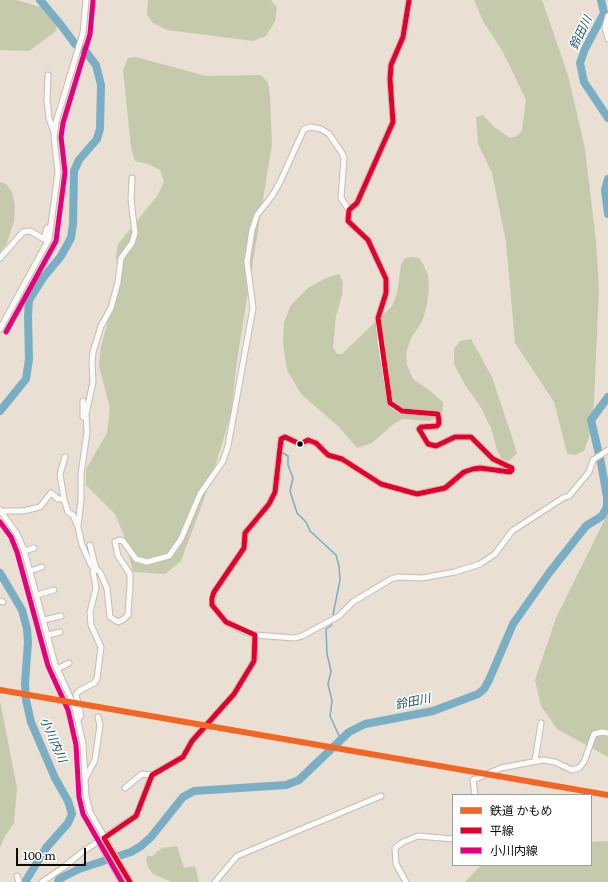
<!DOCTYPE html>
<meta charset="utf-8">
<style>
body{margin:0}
#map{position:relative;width:608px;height:882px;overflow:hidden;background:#e9dfd2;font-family:Literata,"Noto Sans JP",serif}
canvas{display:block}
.legend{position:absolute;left:452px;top:794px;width:140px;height:72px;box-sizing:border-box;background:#fff;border:1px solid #9f9d9b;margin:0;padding:5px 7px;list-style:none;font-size:12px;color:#100b04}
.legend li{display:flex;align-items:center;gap:8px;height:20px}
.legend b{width:20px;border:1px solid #9f9d9b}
.scale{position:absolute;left:16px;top:848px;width:70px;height:18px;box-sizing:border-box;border:2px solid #100b04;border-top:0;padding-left:5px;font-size:12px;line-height:14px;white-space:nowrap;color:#100b04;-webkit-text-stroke:3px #fff;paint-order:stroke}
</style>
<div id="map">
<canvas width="608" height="882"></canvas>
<ul class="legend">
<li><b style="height:5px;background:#f26522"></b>鉄道 かもめ</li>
<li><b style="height:5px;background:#e4002b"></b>平線</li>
<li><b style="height:5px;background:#e5007d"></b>小川内線</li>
</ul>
<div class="scale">100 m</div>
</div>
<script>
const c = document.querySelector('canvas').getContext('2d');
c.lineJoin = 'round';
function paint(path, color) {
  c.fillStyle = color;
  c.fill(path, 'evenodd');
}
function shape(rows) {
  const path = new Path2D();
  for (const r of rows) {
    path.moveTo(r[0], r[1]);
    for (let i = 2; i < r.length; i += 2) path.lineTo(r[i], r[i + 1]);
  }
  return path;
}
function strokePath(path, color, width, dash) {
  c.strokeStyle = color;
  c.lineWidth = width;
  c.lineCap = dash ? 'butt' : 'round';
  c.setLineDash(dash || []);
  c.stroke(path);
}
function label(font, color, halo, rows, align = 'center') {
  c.font = font + ' Literata,"Noto Sans JP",serif';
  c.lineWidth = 3;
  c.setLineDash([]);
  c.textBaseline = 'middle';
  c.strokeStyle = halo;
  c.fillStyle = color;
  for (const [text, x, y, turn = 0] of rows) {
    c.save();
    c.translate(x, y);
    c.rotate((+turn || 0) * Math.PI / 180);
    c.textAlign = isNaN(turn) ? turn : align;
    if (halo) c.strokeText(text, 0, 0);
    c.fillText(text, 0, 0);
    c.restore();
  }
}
paint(shape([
 [0,0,16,0,52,10,60,19,55,32,29,51,0,50],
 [148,0,271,0,277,8,275,21,266,36,253,41,167,30,153,23,147,15],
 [474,0,542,0,568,75,585,149,596,241,599,289,594,402,590,434,584,451,575,455,567,453,554,402,515,343,506,242,492,173,478,144,476,117,483,115,494,127,510,138,517,136,522,130,526,100,503,52,483,21],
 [136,57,206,76,260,75,268,82,270,96,272,144,237,360,231,414,211,480,181,561,165,574,133,572,124,535,115,514,86,485,86,469,107,433,110,408,99,366,101,346,120,279,116,256,118,244,157,196,164,182,160,170,148,164,135,161,131,147,123,70,128,58],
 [0,182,6,184,12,192,15,205,14,221,7,243,0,252],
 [413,257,419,258,423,264,428,275,429,288,427,305,422,322,411,338,406,353,407,365,413,379,429,390,443,402,443,411,438,417,429,421,403,419,395,423,372,443,357,448,339,427,301,394,287,370,283,343,284,322,291,305,308,288,326,278,339,274,343,282,342,295,336,316,333,347,337,354,342,354,392,306,397,293,401,265,405,258],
 [471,339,492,377,512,437,517,453,509,461,502,459,497,450,491,428,480,406,465,385,454,364,454,349,460,341],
 [608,513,608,757,557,729,541,706,535,680,556,618],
 [0,701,17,788,14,823,5,836,0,848],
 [608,841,608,882,465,882,481,865,591,865,591,842],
 [177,846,184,868,195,866,199,882,172,882,153,874,148,867,146,861,147,856,152,856,162,848]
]), '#c6caad');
strokePath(shape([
 [283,453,288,456,288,465,293,478,290,491,297,513,306,522,310,531,336,555,339,566,340,580,333,615],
 [332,625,326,629,327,654,331,671,328,684,332,701,330,716,341,740]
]), '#79aec5', 1.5);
strokePath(shape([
 [601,0,604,13,585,49,580,63,584,82,608,118],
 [608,179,605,190,608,214],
 [0,411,26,379,29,359,28,316,29,300,43,278,61,256,71,238,73,224,74,171,79,160,97,139,100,129,101,85,96,65,86,52,75,44,61,25,40,0],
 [0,573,22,610,27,629,28,642,25,683,26,700,31,722,55,778,68,801,72,814,68,823,46,848,25,882],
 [58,882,59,879,79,869,131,852,141,846,151,837,183,797,194,791,286,785,299,780,349,732,365,724,433,711,478,694,484,689,489,680,513,624,549,573,586,526,602,516,607,507,607,497,601,463,591,420,608,397]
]), '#79aec5', 8);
const street = shape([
 [409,0,403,37,391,65,390,79,393,122,357,203,349,210,348,221,368,240,386,279,386,293,378,318,380,341,390,403,394,407,402,411,438,414,439,423,437,426,421,427,419,429,428,444,436,446,455,437,471,437,493,459,512,468,512,470,510,472,480,468,473,469,464,472,445,488,417,494,381,484,342,459,328,455,316,443,308,440,305,443,300,444,285,437,281,439,275,492,269,504,245,533,244,548,214,592,212,605,226,622,246,632,255,635,294,638,302,636,339,616,353,602,391,579,398,577,422,578,455,572,480,564,495,554,512,531,563,498,569,496,589,472,593,460,608,450],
 [608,16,605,27,608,39],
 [48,75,47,100,49,118,54,133],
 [0,258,23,232,30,231,44,239,47,228,51,228],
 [0,329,49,239,58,172,54,137,56,122,83,33,86,0],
 [83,401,83,417],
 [65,457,60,474,64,499,68,512,73,515,78,527,82,545,91,565,100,572,107,588,110,617,118,622,124,619,128,615,130,585,130,574,118,556,115,542,119,540,123,541,136,559,147,562,169,556,181,539,200,494,223,461,228,446,253,308,247,262,252,230,257,215,272,196,280,182,304,129,311,127,321,129,329,134,342,153,344,158,341,198,349,210],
 [0,510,17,534,24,550,55,664,75,708,83,744,86,796,90,812,130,882],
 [1,511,23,511,40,507,51,493,58,499,64,499],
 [78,526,81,500,81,474,87,432,86,414,93,382,92,362,93,352,101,326,111,308,118,282,121,258,132,243,135,233,131,200,132,178],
 [90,545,96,569],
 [24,551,34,548],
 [30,571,42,567],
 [37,595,54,590],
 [0,601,3,602],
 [44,620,61,616],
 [48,635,60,632],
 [57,669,69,663],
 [78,720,81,715,76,695,79,691,94,683,97,679,101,647,91,625,90,612,96,588,93,571,94,568],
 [535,761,541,723],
 [85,779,95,760,100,725,98,717],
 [125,788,142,774,152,775],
 [475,795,473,780,501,768,543,760,555,762,572,770,579,768,584,762,594,734,602,732,608,733],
 [99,842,122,882],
 [17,876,19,882],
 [42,882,64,867,81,853,136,816,152,775,183,757,192,741,234,694,254,661,255,635],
 [215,882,237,856,381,796],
 [406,882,396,864,395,848,403,842,418,836,453,839]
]);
strokePath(street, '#c4bdb3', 7);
strokePath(street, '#fcfaf8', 5);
strokePath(shape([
 [255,635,226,622,212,605,212,598,214,592,244,548,245,533,269,504,275,492,281,439,285,437,300,444,308,440,316,443,328,455,342,459,381,484,417,494,445,488,464,472,473,469,480,468,510,472,512,470,512,468,493,459,471,437,455,437,436,446,428,444,419,429,421,427,437,426,439,423,438,414,402,411,390,403,378,318,386,293,386,279,368,240,348,221,349,210,357,203,393,122,390,79,391,65,403,37,409,0],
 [104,838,136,816,152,775,183,757,192,741,234,694,254,661,255,635],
 [104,838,130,882]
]), '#e4002b', 5);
strokePath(shape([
 [6,332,56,241,65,172,61,137,63,123,90,34,93,1],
 [0,522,11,537,17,552,48,666,68,710,76,745,79,797,83,814,122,882]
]), '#e5007d', 5);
strokePath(shape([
 [0,690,608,795]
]), '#f26522', 6);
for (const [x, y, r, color] of [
 [300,444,3.5,"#100b04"]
]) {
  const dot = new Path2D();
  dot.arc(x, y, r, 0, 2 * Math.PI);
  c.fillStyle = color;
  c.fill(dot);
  strokePath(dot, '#fff', 1.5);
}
label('italic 12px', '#165570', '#fff', [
 ["鈴田川",581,33,-65],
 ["鈴田川",413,702,-12],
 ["小川内川",53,740,66]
]);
</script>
